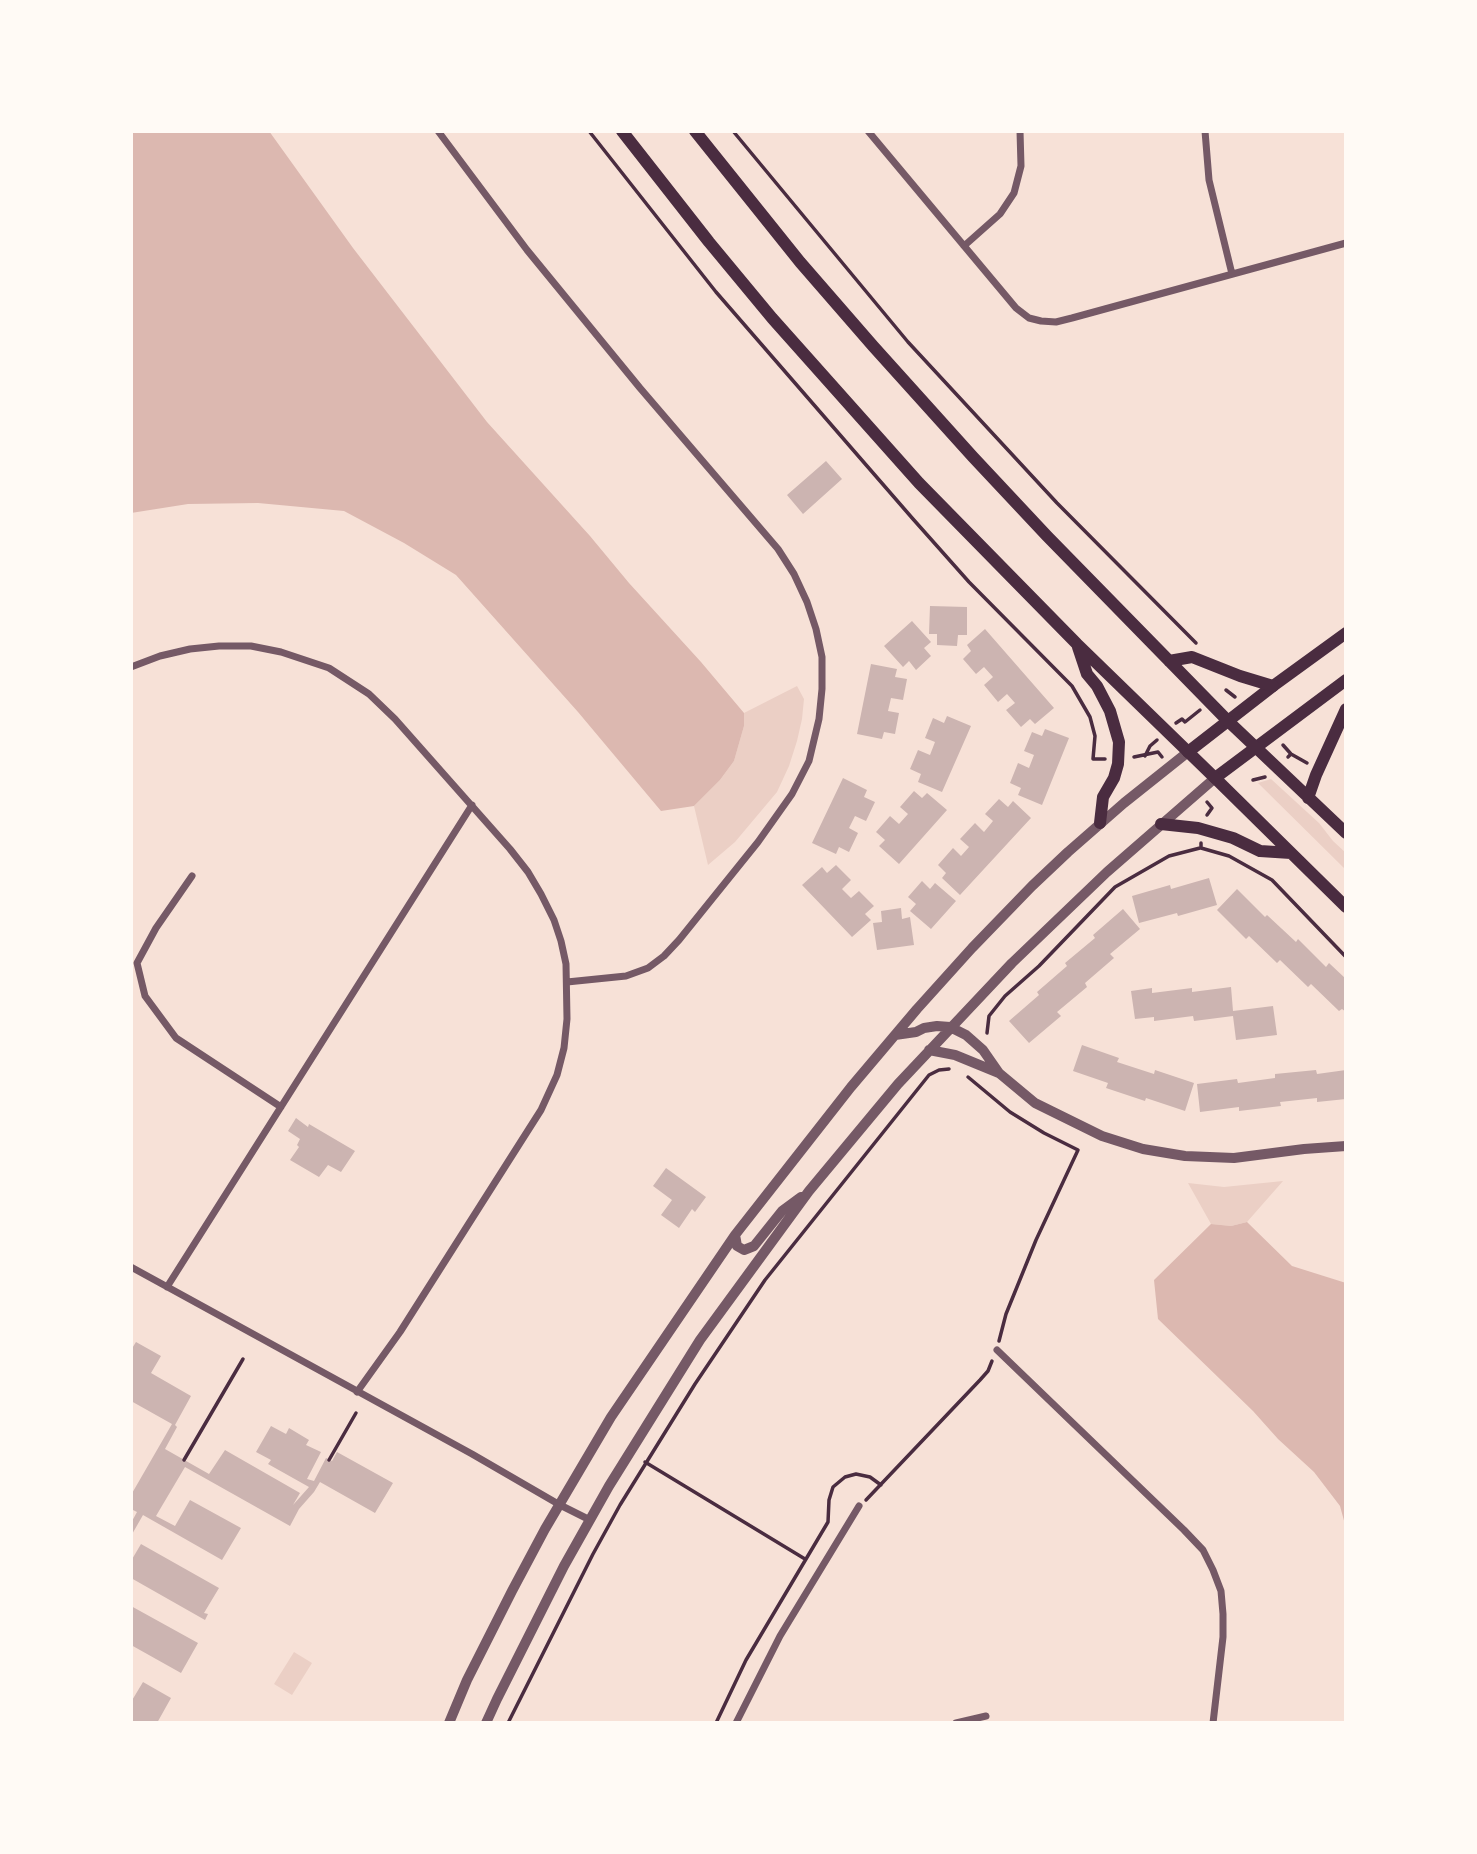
<!DOCTYPE html>
<style>
body{margin:0}
#map{position:relative;width:1477px;height:1854px;overflow:hidden;background:#f7e1d7;font-family:Raleway,sans-serif}
canvas{display:block}
.frame{position:absolute;inset:0;border:133px solid #fffaf5;pointer-events:none}
</style>
<div id="map">
<canvas width="1477" height="1854"></canvas>
<div class="frame"></div>
</div>
<script>
const c = document.querySelector('canvas').getContext('2d');
c.lineJoin = 'round';
function paint(path, color) {
  c.fillStyle = color;
  c.fill(path, 'evenodd');
}
function shape(rows) {
  const path = new Path2D();
  for (const r of rows) {
    path.moveTo(r[0], r[1]);
    for (let i = 2; i < r.length; i += 2) path.lineTo(r[i], r[i + 1]);
  }
  return path;
}
function strokePath(path, color, width, dash) {
  c.strokeStyle = color;
  c.lineWidth = width;
  c.lineCap = dash ? 'butt' : 'round';
  c.setLineDash(dash || []);
  c.stroke(path);
}
paint(shape([
 [797,686,804,699,802,719,797,741,789,766,777,792,735,842,708,865,694,806,720,780,734,761,744,726,744,713],
 [1271,779,1319,823,1333,841,1346,853,1346,870,1258,783],
 [1283,1181,1247,1222,1231,1226,1211,1224,1188,1183,1224,1187],
 [294,1652,312,1663,292,1695,274,1684]
]), '#ebcfc5');
paint(shape([
 [131,131,269,131,353,248,487,422,590,536,629,583,701,662,744,713,744,726,734,761,720,780,694,806,661,811,578,712,456,575,404,543,344,511,258,503,188,504,131,513],
 [1247,1222,1292,1266,1346,1283,1346,1528,1340,1506,1314,1472,1278,1439,1253,1411,1158,1319,1154,1280,1211,1224,1231,1226]
]), '#dcb8b0');
paint(shape([
 [826,461,842,479,803,514,787,495],
 [930,606,967,607,967,635,958,635,957,646,937,645,937,634,929,634],
 [912,621,931,642,924,648,931,656,916,670,909,661,903,667,884,646],
 [985,629,1054,708,1035,724,1030,719,1021,727,1006,710,1015,703,1007,694,998,702,984,685,993,677,984,667,976,674,963,659,971,651,967,645],
 [871,664,897,669,895,677,907,679,903,700,891,698,888,711,899,713,895,734,884,732,882,739,857,734],
 [947,716,971,726,942,792,918,782,921,774,910,769,918,750,930,755,935,742,925,738,933,718,944,723],
 [1045,729,1069,738,1042,805,1018,795,1021,788,1010,783,1018,763,1029,768,1034,755,1024,751,1032,732,1042,736],
 [843,778,867,790,864,797,875,802,866,821,855,816,849,828,858,833,849,852,839,847,836,854,812,843],
 [914,791,922,798,927,793,947,810,899,864,879,846,885,840,876,832,890,816,899,824,908,814,900,807],
 [999,799,1008,807,1013,801,1031,818,960,895,942,878,946,873,938,865,953,848,961,856,969,847,960,839,975,823,984,832,993,821,985,814],
 [836,865,851,880,842,889,851,898,859,891,874,906,865,914,871,920,852,937,802,885,822,867,827,873],
 [1209,878,1217,905,1178,916,1177,913,1139,923,1132,896,1170,885,1171,889],
 [922,881,930,889,935,883,956,901,931,929,910,911,916,904,908,897],
 [1237,889,1265,917,1267,915,1296,942,1298,939,1326,967,1329,963,1346,979,1346,1012,1342,1009,1339,1011,1311,984,1308,987,1280,960,1277,963,1249,936,1246,939,1217,910],
 [901,908,902,919,910,917,914,945,877,950,873,923,882,922,881,911],
 [1123,909,1140,929,1110,954,1114,958,1085,983,1087,987,1057,1012,1061,1016,1029,1043,1009,1021,1039,995,1037,992,1067,966,1065,963,1095,938,1093,935],
 [1231,987,1233,1011,1273,1006,1277,1035,1236,1040,1233,1016,1194,1021,1193,1016,1154,1021,1154,1017,1135,1019,1131,991,1152,988,1152,993,1192,988,1192,992],
 [1082,1045,1119,1058,1117,1062,1154,1074,1155,1070,1194,1083,1185,1111,1146,1098,1145,1101,1106,1088,1108,1083,1073,1071],
 [1316,1070,1317,1074,1346,1070,1346,1099,1317,1102,1317,1098,1280,1102,1281,1106,1239,1111,1239,1107,1200,1112,1197,1084,1237,1079,1238,1083,1275,1078,1275,1074],
 [296,1118,308,1127,309,1124,355,1151,341,1172,328,1165,319,1177,290,1160,299,1147,297,1145,300,1139,288,1131],
 [666,1168,706,1197,695,1212,692,1209,679,1228,661,1215,672,1200,653,1186],
 [136,1342,161,1356,151,1373,191,1396,175,1425,177,1427,165,1449,209,1474,225,1450,300,1493,293,1505,309,1487,268,1464,271,1460,256,1452,271,1426,286,1434,289,1428,309,1440,306,1445,321,1452,307,1479,314,1481,326,1458,332,1461,337,1452,393,1483,375,1513,320,1482,314,1492,299,1509,290,1526,185,1467,156,1516,175,1526,190,1500,241,1528,222,1560,143,1515,131,1536,131,1523,137,1512,131,1509,131,1495,172,1424,131,1401,131,1350],
 [141,1544,219,1588,204,1613,208,1614,205,1620,131,1578,131,1561],
 [131,1606,198,1643,181,1673,131,1645],
 [143,1682,171,1698,157,1723,131,1723,131,1702]
]), '#ccb4b1');
strokePath(shape([
 [589,131,716,292,913,519,969,582,1072,686,1090,717,1095,736,1093,759,1105,759],
 [733,131,908,342,1057,503,1196,643],
 [1226,690,1235,697],
 [1176,723,1182,719,1185,722,1200,710],
 [1283,745,1291,754,1288,757],
 [1291,754,1307,763],
 [1145,756,1150,746,1157,740],
 [1134,757,1158,752,1162,757],
 [1253,780,1265,777],
 [1207,802,1212,808,1207,815],
 [1201,843,1201,848,1229,856,1272,880,1346,957],
 [987,1033,989,1016,1005,996,1039,966,1115,887,1169,856,1200,848],
 [968,1077,1010,1112,1044,1133,1078,1150,1036,1240,1006,1314,999,1341],
 [184,1460,243,1359],
 [329,1460,356,1413],
 [645,1462,805,1559],
 [866,1500,980,1380,988,1371,992,1361],
 [508,1723,593,1554,620,1505,695,1384,765,1280,929,1075,939,1070,949,1069],
 [716,1723,746,1660,828,1522,829,1500,833,1487,845,1477,856,1474,870,1477,881,1485]
]), '#4a2c40', 3.5);
strokePath(shape([
 [438,131,527,250,640,388,778,549,794,574,807,602,816,629,822,657,822,689,819,719,809,761,792,794,758,842,679,940,664,956,648,968,626,976,567,982],
 [868,131,1016,308,1029,318,1041,321,1056,322,1072,318,1346,243],
 [1205,131,1209,180,1232,274],
 [964,246,1000,214,1014,193,1021,166,1020,131],
 [131,667,160,656,190,649,219,646,251,646,281,652,329,668,369,694,395,719,510,849,528,872,541,894,554,920,561,941,566,964,567,1019,564,1048,557,1075,541,1110,520,1143,400,1332,357,1392],
 [192,876,156,928,137,963,145,996,176,1038,281,1107],
 [131,1267,472,1454,560,1505,590,1520],
 [167,1287,472,805],
 [997,1350,1184,1530,1203,1550,1213,1570,1221,1591,1223,1614,1223,1637,1213,1723],
 [736,1723,780,1636,859,1506],
 [956,1723,986,1716]
]), '#755966', 7);
strokePath(shape([
 [895,1035,916,1032,924,1028,937,1026,950,1027,966,1035,983,1050,999,1073,1035,1103,1102,1136,1143,1149,1185,1156,1234,1158,1304,1149,1346,1146],
 [929,1050,955,1055,999,1073],
 [735,1235,737,1246,744,1250,754,1246,782,1211,801,1197],
 [449,1723,467,1680,512,1591,545,1529,611,1417,735,1235,851,1087,917,1009,972,948,1032,886,1068,852,1124,803,1188,752],
 [486,1723,497,1699,564,1566,609,1486,700,1340,809,1191,898,1084,1012,963,1107,872,1215,778]
]), '#755966', 10);
strokePath(shape([
 [1188,752,1273,686,1346,633],
 [1215,778,1346,680]
]), '#4a2c40', 12);
strokePath(shape([
 [622,131,709,242,772,318,919,483,1077,644,1215,778,1346,907],
 [695,131,800,262,873,346,973,457,1047,536,1228,721,1346,833],
 [1078,647,1087,674,1097,686,1110,711,1119,742,1118,764,1114,778,1103,797,1100,823],
 [1169,661,1192,657,1240,676,1273,686],
 [1308,798,1316,775,1346,709],
 [1161,824,1198,828,1233,838,1260,851,1291,853]
]), '#4a2c40', 12);
</script>
